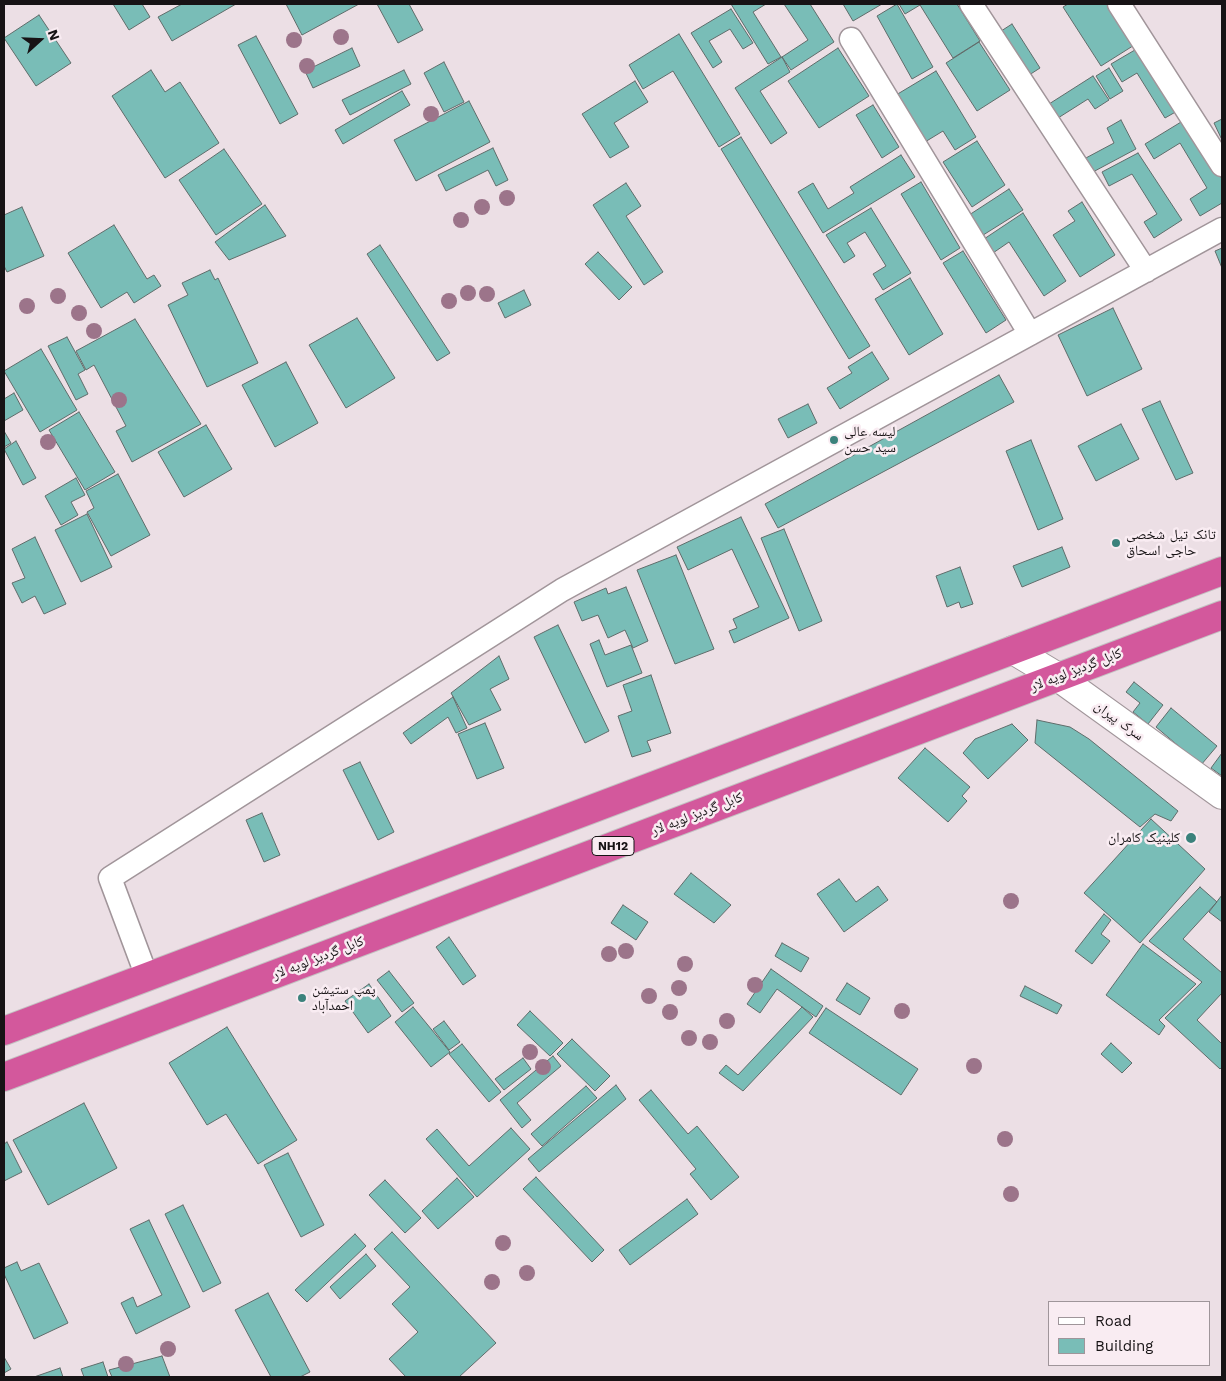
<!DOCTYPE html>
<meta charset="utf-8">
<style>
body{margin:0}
#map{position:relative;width:1226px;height:1381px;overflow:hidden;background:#ecdfe5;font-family:"Work Sans",sans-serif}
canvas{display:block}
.frame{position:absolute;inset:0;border:5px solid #171315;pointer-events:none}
.legend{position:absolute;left:1048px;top:1301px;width:162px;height:65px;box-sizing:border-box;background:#f9ecf2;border:1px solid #9f959a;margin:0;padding:6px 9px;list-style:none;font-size:15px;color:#171315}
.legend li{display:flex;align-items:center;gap:10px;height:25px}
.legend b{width:25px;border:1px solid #9f959a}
.north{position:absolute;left:15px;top:15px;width:50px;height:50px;-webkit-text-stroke:4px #f9ecf2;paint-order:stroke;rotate:70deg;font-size:14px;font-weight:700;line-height:20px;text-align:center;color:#171315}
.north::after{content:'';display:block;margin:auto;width:18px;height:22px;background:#171315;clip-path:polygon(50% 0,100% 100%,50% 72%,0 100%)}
</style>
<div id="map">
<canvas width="1226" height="1381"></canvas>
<div class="frame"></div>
<ul class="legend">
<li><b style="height:6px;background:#fff"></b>Road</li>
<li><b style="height:14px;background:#79bdb7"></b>Building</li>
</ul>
<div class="north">N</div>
</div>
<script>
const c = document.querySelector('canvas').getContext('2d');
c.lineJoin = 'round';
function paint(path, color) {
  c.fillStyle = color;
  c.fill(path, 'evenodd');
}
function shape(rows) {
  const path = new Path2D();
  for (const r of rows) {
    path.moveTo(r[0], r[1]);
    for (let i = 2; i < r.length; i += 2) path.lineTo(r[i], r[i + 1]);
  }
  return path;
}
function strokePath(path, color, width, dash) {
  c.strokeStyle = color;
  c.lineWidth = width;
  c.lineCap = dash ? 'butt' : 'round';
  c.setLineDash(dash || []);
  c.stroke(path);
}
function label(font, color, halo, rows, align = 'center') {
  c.font = font + ' "Work Sans","Noto Naskh Arabic",sans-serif';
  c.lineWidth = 5;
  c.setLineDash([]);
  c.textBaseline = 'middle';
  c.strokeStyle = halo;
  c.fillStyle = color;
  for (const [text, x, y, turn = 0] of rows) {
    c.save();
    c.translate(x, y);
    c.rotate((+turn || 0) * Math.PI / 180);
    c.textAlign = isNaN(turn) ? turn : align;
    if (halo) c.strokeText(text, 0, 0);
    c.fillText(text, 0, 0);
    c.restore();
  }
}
const building = shape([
 [113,4,142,4,150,17,129,30,113,4],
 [182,4,236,4,172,41,158,17,182,4],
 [286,4,359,4,302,35,286,4],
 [377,4,409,4,423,30,398,43,377,4],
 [731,4,766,4,753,12,781,57,768,64,731,4],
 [784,4,810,4,834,42,791,70,782,57,808,40,784,4],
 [843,4,882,4,853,21,843,4],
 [897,4,933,67,912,79,877,16,897,4],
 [899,4,957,4,980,41,953,58,920,5,905,14,899,4],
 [1068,4,1110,4,1136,44,1101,66,1063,7,1068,4],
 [731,9,753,43,743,49,730,29,709,41,722,62,713,68,691,33,731,9],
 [39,15,71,63,36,86,4,38,39,15],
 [1012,24,1040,68,1026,77,998,33,1012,24],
 [679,34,740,134,719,147,673,71,643,89,629,65,679,34],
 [256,36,298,114,280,124,238,45,256,36],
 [979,42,1010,90,977,111,946,63,979,42],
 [1140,47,1179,110,1165,118,1137,73,1122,82,1111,64,1140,47],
 [352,48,360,66,313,88,305,71,352,48],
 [838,48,869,96,819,128,788,81,838,48],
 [782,57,790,72,760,91,787,133,771,144,735,88,782,57],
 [444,62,464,102,444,112,424,73,444,62],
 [1109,68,1123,91,1110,99,1096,76,1109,68],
 [151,70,165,92,180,82,219,143,165,178,112,96,151,70],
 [404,70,411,84,350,115,342,100,404,70],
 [936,71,976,137,955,150,943,131,920,145,891,98,936,71],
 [1093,76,1109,100,1095,109,1088,99,1058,118,1049,104,1093,76],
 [635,81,648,102,614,123,629,147,610,158,582,114,635,81],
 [402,91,410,105,343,144,335,130,402,91],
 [469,101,490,142,416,181,394,140,469,101],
 [873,105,899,147,882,158,856,115,873,105],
 [1186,119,1222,179,1222,203,1200,216,1190,199,1207,188,1180,143,1154,159,1145,144,1186,119],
 [1222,119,1222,140,1214,123,1222,119],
 [1121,120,1136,149,1091,173,1084,159,1114,143,1107,128,1121,120],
 [741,137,870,346,849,359,721,149,741,137],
 [977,141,1005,185,972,207,943,162,977,141],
 [493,148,508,180,496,186,488,170,446,191,438,175,493,148],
 [224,149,262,204,216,235,179,180,224,149],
 [1138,153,1182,220,1154,238,1144,222,1157,214,1132,174,1109,186,1102,172,1138,153],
 [901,155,915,177,823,233,798,192,813,183,828,209,854,193,850,187,901,155],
 [921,182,960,248,941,260,901,194,921,182],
 [626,183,641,206,626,216,663,272,644,285,593,205,626,183],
 [1009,189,1023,210,980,237,966,217,1009,189],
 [1082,202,1115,255,1080,277,1053,235,1075,221,1068,211,1082,202],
 [265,205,286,236,229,260,215,242,265,205],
 [22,207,44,256,7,272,4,266,4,215,22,207],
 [871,208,911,273,883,290,873,274,886,266,865,232,847,243,855,256,844,263,826,235,871,208],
 [1023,213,1066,281,1044,296,1009,242,990,255,981,241,1023,213],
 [114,225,147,279,154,275,161,286,134,303,127,292,101,308,68,253,114,225],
 [380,245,450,353,437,361,367,254,380,245],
 [1222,248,1222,268,1215,251,1222,248],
 [963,251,1006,320,986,333,943,263,963,251],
 [598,252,632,287,619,300,585,264,598,252],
 [210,270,215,280,218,278,258,363,207,387,168,305,188,295,182,283,210,270],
 [910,278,943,334,909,355,875,299,910,278],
 [524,290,531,305,505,318,498,303,524,290],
 [1113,308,1142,369,1087,396,1058,335,1113,308],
 [357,318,395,378,346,408,309,345,357,318],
 [135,319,201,424,132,462,116,431,126,426,94,365,86,370,76,351,135,319],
 [67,337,85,370,78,374,88,394,76,400,48,346,67,337],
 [41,349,77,410,40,432,4,371,41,349],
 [872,352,889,379,840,409,827,388,852,373,848,367,872,352],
 [286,362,318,423,275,447,242,385,286,362],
 [999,375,1014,402,778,528,765,504,999,375],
 [14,393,23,410,4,421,4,399,14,393],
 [1160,401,1193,473,1176,480,1142,409,1160,401],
 [808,404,817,423,788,438,778,419,808,404],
 [79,412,115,472,85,490,49,430,79,412],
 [1121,424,1139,459,1096,481,1078,446,1121,424],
 [206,425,232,469,184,497,158,452,206,425],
 [4,431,11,443,4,447,4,431],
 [1031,440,1063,519,1038,530,1006,451,1031,440],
 [16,441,36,478,23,485,4,449,16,441],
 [118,474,150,535,111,556,87,512,94,508,86,491,118,474],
 [76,478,85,495,71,502,78,515,61,525,45,496,76,478],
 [87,514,112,567,81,582,55,530,87,514],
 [741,517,789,618,734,643,729,631,737,628,733,619,759,607,732,549,688,570,677,547,741,517],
 [784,529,822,621,799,631,761,538,784,529],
 [35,537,66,604,44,614,35,596,22,603,12,583,25,578,12,549,35,537],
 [1062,547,1070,567,1022,587,1013,566,1062,547],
 [676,555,714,649,675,664,637,570,676,555],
 [960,567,973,604,961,608,959,602,947,607,936,576,960,567],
 [626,587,648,641,633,648,625,630,608,638,598,615,582,621,574,602,606,588,608,594,626,587],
 [558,625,609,731,585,743,534,637,558,625],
 [599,640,605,655,631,645,642,673,607,687,590,644,599,640],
 [499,656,509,679,490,689,501,710,469,725,451,693,499,656],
 [651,675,671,733,647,741,651,751,632,757,618,716,632,711,623,685,651,675],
 [1134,682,1163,705,1148,724,1133,712,1140,703,1126,692,1134,682],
 [453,697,467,728,456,733,448,717,411,744,403,733,453,697],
 [1171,708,1217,746,1201,765,1156,727,1171,708],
 [1037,720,1070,727,1089,739,1178,811,1171,821,1155,814,1140,827,1035,743,1037,720],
 [485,723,504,768,477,779,458,734,485,723],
 [1012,724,1028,740,988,779,963,753,975,739,1012,724],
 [925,748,970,787,962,796,967,801,948,822,898,778,925,748],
 [1222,753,1222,776,1211,768,1222,753],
 [360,762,394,832,378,840,343,770,360,762],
 [262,813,280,855,264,862,246,820,262,813],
 [1151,819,1205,869,1140,943,1084,893,1151,819],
 [691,873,731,905,714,923,674,894,691,873],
 [839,879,856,902,878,886,888,900,844,932,817,894,839,879],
 [1200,887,1217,902,1183,939,1222,973,1222,993,1197,1020,1222,1044,1222,1067,1220,1069,1165,1018,1202,982,1149,941,1200,887],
 [1222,895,1222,922,1209,912,1222,895],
 [623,905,648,922,636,940,611,923,623,905],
 [1104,914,1111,920,1101,934,1110,941,1092,964,1075,951,1104,914],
 [449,937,476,976,463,985,436,947,449,937],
 [782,943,809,958,801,972,775,956,782,943],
 [1143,944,1196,984,1159,1020,1165,1026,1159,1035,1106,995,1143,944],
 [771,969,823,1006,816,1017,777,989,760,1013,747,1004,771,969],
 [389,971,414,1003,402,1012,377,980,389,971],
 [847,983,870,998,860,1015,836,1000,847,983],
 [369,984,391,1016,368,1033,345,1001,369,984],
 [1025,986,1062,1005,1057,1014,1020,996,1025,986],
 [413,1007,450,1052,431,1067,395,1022,413,1007],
 [802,1007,813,1017,743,1091,719,1073,726,1065,738,1075,802,1007],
 [826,1008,918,1069,901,1095,809,1033,826,1008],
 [530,1011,563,1043,550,1056,517,1025,530,1011],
 [444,1021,460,1042,449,1050,433,1029,444,1021],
 [227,1027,297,1140,258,1164,226,1114,207,1125,169,1063,227,1027],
 [572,1039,610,1076,595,1091,557,1054,572,1039],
 [1111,1043,1132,1063,1122,1073,1101,1054,1111,1043],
 [462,1044,501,1092,489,1102,449,1054,462,1044],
 [553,1056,561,1066,517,1103,531,1120,522,1128,500,1100,553,1056],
 [523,1058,531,1069,504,1090,495,1079,523,1058],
 [616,1085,626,1099,539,1172,528,1159,616,1085],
 [586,1086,597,1098,542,1146,531,1134,586,1086],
 [651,1090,688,1134,697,1126,739,1177,711,1200,690,1174,696,1169,639,1100,651,1090],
 [84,1103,117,1168,48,1205,13,1140,84,1103],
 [511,1128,530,1149,477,1197,426,1139,437,1129,469,1166,511,1128],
 [7,1142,22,1172,4,1181,4,1144,7,1142],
 [288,1153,324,1225,301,1237,264,1165,288,1153],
 [536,1177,604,1250,592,1262,523,1189,536,1177],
 [457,1178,474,1197,438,1229,422,1211,457,1178],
 [385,1180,421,1218,405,1233,369,1195,385,1180],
 [687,1199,698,1214,630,1265,619,1250,687,1199],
 [183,1205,221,1283,203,1292,165,1214,183,1205],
 [149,1220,190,1307,136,1334,121,1303,133,1297,137,1307,162,1295,130,1229,149,1220],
 [392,1232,496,1343,459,1377,406,1377,389,1359,418,1332,392,1304,410,1287,374,1249,392,1232],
 [355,1234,366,1246,307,1302,295,1290,355,1234],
 [366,1254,376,1266,340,1299,330,1287,366,1254],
 [17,1262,21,1271,39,1263,68,1323,34,1339,4,1274,4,1268,17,1262],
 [268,1293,310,1372,300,1377,271,1377,235,1310,268,1293],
 [162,1356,170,1377,112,1377,109,1370,162,1356],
 [4,1357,11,1369,4,1373,4,1357],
 [103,1362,108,1377,84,1377,81,1369,103,1362],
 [60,1368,63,1377,34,1377,60,1368]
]);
paint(building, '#79bdb7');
strokePath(building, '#5f6c6a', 1);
const street = shape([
 [971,4,1146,271],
 [1119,4,1222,165],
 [851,39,1030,334],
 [147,977,110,878,562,590,1222,229]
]);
const secondary = shape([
 [1013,650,1058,677,1222,795]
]);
const highway = shape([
 [4,1031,1222,571],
 [4,1077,1222,615]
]);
strokePath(street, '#a1959a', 25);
strokePath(secondary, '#a1959a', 30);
strokePath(highway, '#c3c2c2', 30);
strokePath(street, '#fff', 22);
strokePath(secondary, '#fff', 28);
strokePath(highway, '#d3589c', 28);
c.fillStyle = '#9c748a';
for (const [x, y] of [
 [341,37],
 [294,40],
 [307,66],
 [431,114],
 [507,198],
 [482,207],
 [461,220],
 [468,293],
 [487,294],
 [58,296],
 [449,301],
 [27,306],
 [79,313],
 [94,331],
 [119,400],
 [48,442],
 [1011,901],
 [626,951],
 [609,954],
 [685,964],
 [755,985],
 [679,988],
 [649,996],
 [902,1011],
 [670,1012],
 [727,1021],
 [689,1038],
 [710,1042],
 [530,1052],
 [974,1066],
 [543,1067],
 [1005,1139],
 [1011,1194],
 [503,1243],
 [527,1273],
 [492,1282],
 [168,1349],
 [126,1364]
]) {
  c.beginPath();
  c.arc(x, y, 8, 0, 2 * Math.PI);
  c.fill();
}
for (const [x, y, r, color] of [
 [834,440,5,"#3b827c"],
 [1116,543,5,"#3b827c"],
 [1191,838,6,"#3b827c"],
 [302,998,5,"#3b827c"]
]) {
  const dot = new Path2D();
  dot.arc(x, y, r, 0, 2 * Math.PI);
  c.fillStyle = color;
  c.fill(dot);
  strokePath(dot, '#f9ecf2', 2);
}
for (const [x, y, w] of [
 [613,846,42]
]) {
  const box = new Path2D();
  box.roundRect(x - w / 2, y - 9.5, w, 19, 4);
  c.fillStyle = '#f9ecf2';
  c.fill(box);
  strokePath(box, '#171315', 1);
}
label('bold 12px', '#171315', null, [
 ["NH12",613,846]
]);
label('14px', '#171315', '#f9ecf2', [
 ["لیسه عالی",844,432],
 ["سید حسن",844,448],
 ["تانک تیل شخصی",1126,535],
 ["حاجی اسحاق",1126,551],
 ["کلینیک کامران",1180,838,"right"],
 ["پمپ ستیشن",312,990],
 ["احمدآباد",312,1006]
], 'left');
label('14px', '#171315', '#f9ecf2', [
 ["کابل گردیز لویه لار",1076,670,-21],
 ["سرک پیران",1119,721,36],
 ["کابل گردیز لویه لار",697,814,-21],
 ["کابل گردیز لویه لار",318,958,-21]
]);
</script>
